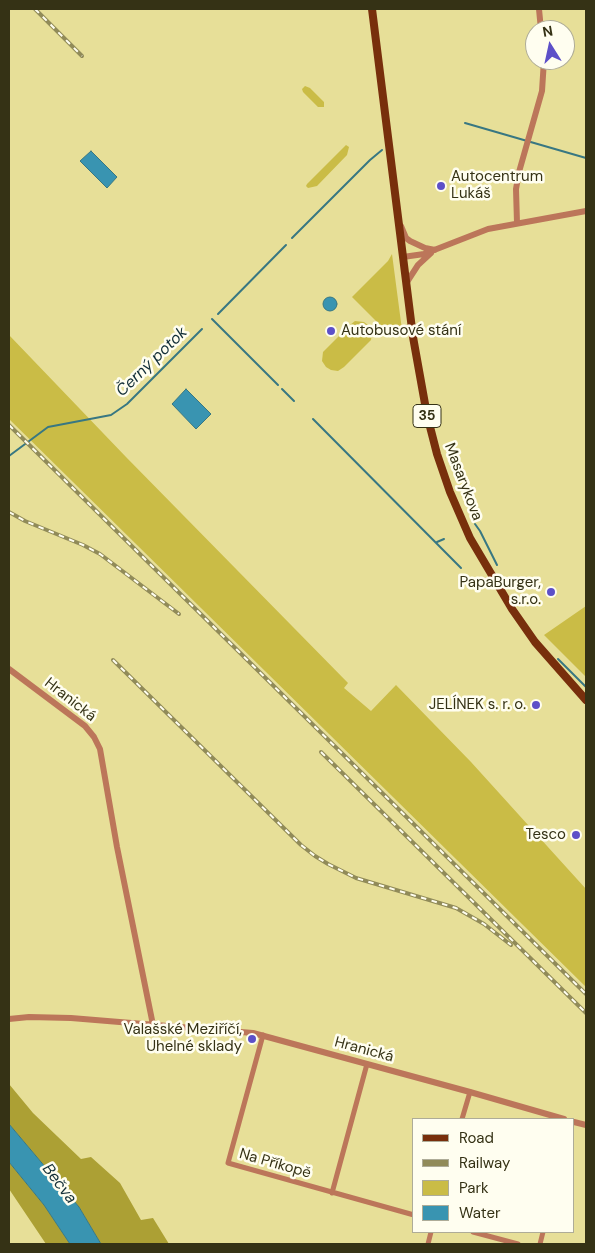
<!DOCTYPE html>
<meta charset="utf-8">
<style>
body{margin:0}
#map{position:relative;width:595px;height:1253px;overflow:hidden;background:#e7df98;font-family:"DM Sans",sans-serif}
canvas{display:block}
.frame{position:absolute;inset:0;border:10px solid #353215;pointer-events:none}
.legend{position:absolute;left:412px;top:1118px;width:162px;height:115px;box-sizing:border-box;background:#fffef0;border:1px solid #aeac98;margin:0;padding:6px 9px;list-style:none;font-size:15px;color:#353215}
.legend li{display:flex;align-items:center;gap:10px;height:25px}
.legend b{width:25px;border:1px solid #aeac98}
.north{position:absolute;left:525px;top:20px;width:50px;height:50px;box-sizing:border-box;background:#fffef0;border:1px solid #aeac98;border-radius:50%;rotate:350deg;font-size:14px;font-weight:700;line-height:20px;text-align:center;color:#353215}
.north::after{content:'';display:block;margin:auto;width:18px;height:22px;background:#5d50c8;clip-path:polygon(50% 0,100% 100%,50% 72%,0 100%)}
</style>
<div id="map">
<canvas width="595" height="1253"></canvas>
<div class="frame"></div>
<ul class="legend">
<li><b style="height:6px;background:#782f0c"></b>Road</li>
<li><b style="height:6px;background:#918b59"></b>Railway</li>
<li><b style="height:14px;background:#cabc46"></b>Park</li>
<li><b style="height:14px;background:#3994b1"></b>Water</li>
</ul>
<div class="north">N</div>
</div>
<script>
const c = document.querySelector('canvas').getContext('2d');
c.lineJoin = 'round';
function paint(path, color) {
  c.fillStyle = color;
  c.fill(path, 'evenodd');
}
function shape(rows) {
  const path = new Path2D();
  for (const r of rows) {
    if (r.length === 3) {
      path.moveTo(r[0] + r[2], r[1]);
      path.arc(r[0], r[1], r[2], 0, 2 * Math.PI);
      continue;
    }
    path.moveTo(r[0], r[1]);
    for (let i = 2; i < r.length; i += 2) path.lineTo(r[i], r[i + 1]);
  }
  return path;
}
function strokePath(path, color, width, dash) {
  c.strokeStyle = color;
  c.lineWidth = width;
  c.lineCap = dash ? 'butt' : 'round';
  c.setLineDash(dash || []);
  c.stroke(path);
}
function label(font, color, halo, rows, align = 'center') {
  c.font = font + ' "DM Sans",sans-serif';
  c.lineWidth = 5;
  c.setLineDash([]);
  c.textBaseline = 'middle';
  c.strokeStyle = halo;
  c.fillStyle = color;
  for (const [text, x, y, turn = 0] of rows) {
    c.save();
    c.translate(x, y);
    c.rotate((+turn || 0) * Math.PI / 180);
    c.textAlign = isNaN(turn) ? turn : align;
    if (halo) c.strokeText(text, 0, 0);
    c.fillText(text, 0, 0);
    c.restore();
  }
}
paint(shape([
 [305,86,310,88,324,102,324,107,318,107,303,92,302,89],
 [346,145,349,147,347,155,317,186,308,188,306,186,307,184],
 [392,254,402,330,393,334,386,331,352,297,388,261],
 [355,321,364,322,368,325,372,334,371,340,344,367,338,371,331,370,326,367,322,361,323,352,350,325],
 [9,335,126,457,348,683,344,688,371,711,396,685,471,762,586,889,586,987,9,419],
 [586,606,586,677,544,635]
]), '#cabc46');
paint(shape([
 [9,1084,33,1113,81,1159,91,1157,120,1183,141,1220,153,1218,169,1244,101,1244,79,1207,9,1124],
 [9,1162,44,1205,70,1244,46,1244,9,1189]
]), '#aca034');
const water = shape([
 [91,151,117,177,107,188,80,161,91,151],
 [330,304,7],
 [186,389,211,414,196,429,172,404,186,389],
 [9,1124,79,1207,101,1244,70,1244,44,1205,9,1162,9,1124]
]);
paint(water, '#3994b1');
strokePath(water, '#387782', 1);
strokePath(shape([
 [465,123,586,158],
 [292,238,370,160,382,150],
 [218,314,286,245],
 [212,319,278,385],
 [282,389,294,401],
 [313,419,461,568],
 [9,456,48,427,111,415,127,404,202,329],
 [475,524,480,531,497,565],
 [437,542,444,539],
 [558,659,586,687]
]), '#387782', 2);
strokePath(shape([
 [263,1035,228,1163,414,1215],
 [462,1119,470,1092],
 [332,1193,367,1064],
 [473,1232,518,1244],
 [428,1244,431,1232],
 [540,1244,543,1232]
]), '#bc765a', 5);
strokePath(shape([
 [539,9,541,30],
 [517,223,516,189,519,172,542,91,544,60],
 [401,226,406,238,410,241,425,248,435,250],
 [403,257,424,254,488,229,586,211],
 [407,282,418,265,431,253],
 [9,669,85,726,94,737,100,749,117,847,153,1025],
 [9,1019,29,1017,71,1018,253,1033,470,1092,564,1119],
 [574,1122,586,1125]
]), '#bc765a', 6);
strokePath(shape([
 [372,9,413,337,427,415,437,454,450,492,470,538,512,609,535,642,586,700]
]), '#782f0c', 8);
const rail = shape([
 [35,9,82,56],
 [9,425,586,994],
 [9,512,25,521,83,545,100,554,179,614],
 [113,660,301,845,315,856,328,864,356,878,456,908,484,924,511,945],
 [321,752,586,1013]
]);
strokePath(rail, '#918b59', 4);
strokePath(rail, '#fffef0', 2, [5.5]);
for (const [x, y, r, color] of [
 [441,186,5,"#5d50c8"],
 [331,331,5,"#5d50c8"],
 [551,592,5,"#5d50c8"],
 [536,705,5,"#5d50c8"],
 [576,835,5,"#5d50c8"],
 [252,1039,5,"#5d50c8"]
]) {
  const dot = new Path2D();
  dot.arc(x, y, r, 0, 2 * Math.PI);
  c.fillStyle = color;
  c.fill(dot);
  strokePath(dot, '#fffef0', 2);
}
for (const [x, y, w] of [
 [427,416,28]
]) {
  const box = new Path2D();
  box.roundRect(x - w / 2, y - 11.5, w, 23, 4);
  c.fillStyle = '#fffef0';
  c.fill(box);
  strokePath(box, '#353215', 1);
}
label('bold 14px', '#353215', null, [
 ["35",427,416]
]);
label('15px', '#353215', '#fffef0', [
 ["Autocentrum",451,177,"left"],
 ["Lukáš",451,194,"left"],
 ["Autobusové stání",341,331,"left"],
 ["PapaBurger,",541,583],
 ["s.r.o.",541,600],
 ["JELÍNEK s. r. o.",526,705],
 ["Tesco",566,835],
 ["Valašské Meziříčí,",242,1030],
 ["Uhelné sklady",242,1047]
], 'right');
label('15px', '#353215', '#fffef0', [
 ["Masarykova",463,482,69],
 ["Hranická",70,700,38],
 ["Hranická",364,1050,15],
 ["Na Příkopě",275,1164,16]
]);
label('italic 16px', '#122e37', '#fffef0', [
 ["Černý potok",152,362,-44],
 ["Bečva",59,1184,53]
]);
</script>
